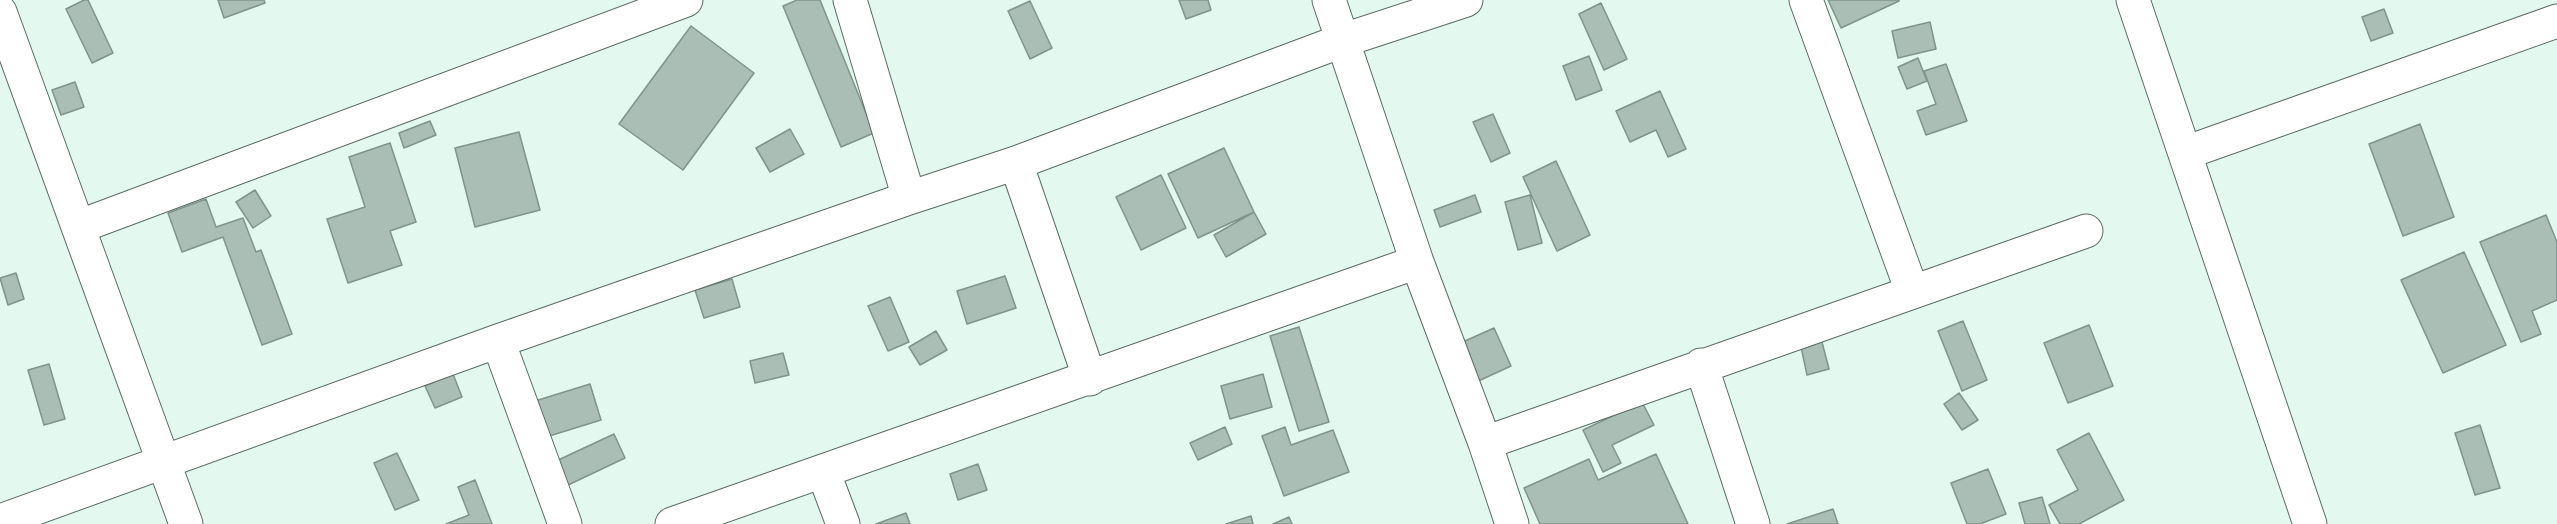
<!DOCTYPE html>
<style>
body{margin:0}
canvas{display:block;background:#e3f8ee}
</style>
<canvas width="2557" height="524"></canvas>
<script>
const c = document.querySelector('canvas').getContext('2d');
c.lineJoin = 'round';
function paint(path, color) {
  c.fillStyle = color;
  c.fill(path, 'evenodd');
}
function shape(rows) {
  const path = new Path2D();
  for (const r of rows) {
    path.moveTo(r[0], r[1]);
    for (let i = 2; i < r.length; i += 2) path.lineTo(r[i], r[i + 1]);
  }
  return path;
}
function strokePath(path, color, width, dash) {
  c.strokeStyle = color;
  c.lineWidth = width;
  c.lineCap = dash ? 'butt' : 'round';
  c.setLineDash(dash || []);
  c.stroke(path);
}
const building = shape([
 [84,0,88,0,113,53,92,63,66,9,84,0],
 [218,0,264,0,265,3,224,18,218,0],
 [797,0,820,0,874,133,841,147,783,6,797,0],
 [1179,0,1208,0,1211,10,1186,19,1179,0],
 [1828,0,1899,0,1899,1,1841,28,1828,0],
 [1030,1,1052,48,1030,59,1008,11,1030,1],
 [1601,3,1627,59,1604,70,1579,14,1601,3],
 [2384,9,2393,33,2371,41,2362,17,2384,9],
 [1930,22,1936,49,1898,58,1892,31,1930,22],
 [691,26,754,73,683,170,619,124,691,26],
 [1589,56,1602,90,1576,100,1563,66,1589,56],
 [1918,58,1927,81,1907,89,1898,67,1918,58],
 [1946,64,1967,121,1926,135,1917,111,1936,104,1924,71,1946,64],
 [75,82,84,107,61,115,52,90,75,82],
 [1660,91,1686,149,1668,157,1656,130,1630,142,1616,111,1660,91],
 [1493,114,1510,153,1491,162,1473,122,1493,114],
 [430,121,436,135,404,148,399,133,430,121],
 [2420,124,2454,217,2403,236,2369,144,2420,124],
 [790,129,804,154,770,172,756,148,790,129],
 [519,132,540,210,475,227,455,148,519,132],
 [390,143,416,222,390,231,402,265,348,283,327,219,365,207,349,157,390,143],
 [1224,148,1254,212,1198,238,1168,174,1224,148],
 [1556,161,1590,235,1557,251,1523,177,1556,161],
 [1161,175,1186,228,1141,250,1116,197,1161,175],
 [255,190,271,216,253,228,236,202,255,190],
 [1475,195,1481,212,1440,227,1434,210,1475,195],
 [1530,195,1542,243,1518,250,1505,202,1530,195],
 [206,199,216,227,243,218,256,252,261,250,292,334,262,345,223,237,182,252,168,213,206,199],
 [1254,212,1266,234,1226,257,1214,235,1254,212],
 [2546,215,2557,242,2557,300,2532,311,2541,334,2521,342,2480,242,2546,215],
 [2464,252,2506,345,2443,373,2401,280,2464,252],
 [16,273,24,299,8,305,0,278,16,273],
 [1005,276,1016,308,967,324,957,291,1005,276],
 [732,279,740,307,704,318,695,290,732,279],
 [890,297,909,342,888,351,868,306,890,297],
 [1963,321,1987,380,1962,391,1938,331,1963,321],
 [2089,325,2113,386,2068,403,2044,343,2089,325],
 [1299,327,1329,422,1299,431,1270,336,1299,327],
 [1494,328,1511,366,1474,383,1456,345,1494,328],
 [936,331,947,350,920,365,909,347,936,331],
 [1822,342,1829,369,1807,375,1801,347,1822,342],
 [783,353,789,375,755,383,750,361,783,353],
 [49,364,65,419,44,425,28,370,49,364],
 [453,374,462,397,435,408,425,386,453,374],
 [1263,374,1272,407,1230,419,1221,386,1263,374],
 [590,384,601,420,546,437,535,401,590,384],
 [1959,393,1978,420,1962,430,1944,404,1959,393],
 [1642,402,1654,425,1612,445,1621,463,1603,472,1583,430,1642,402],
 [2480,425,2500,488,2475,495,2455,433,2480,425],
 [1225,427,1232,444,1198,460,1190,443,1225,427],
 [1285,427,1291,445,1333,430,1349,472,1284,496,1262,436,1285,427],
 [2089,433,2124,500,2079,524,2060,524,2049,505,2078,490,2057,450,2089,433],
 [614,434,625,458,566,486,554,462,614,434],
 [397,453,419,500,395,510,374,463,397,453],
 [1656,454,1688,524,1540,524,1524,488,1589,459,1598,480,1656,454],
 [978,464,987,490,958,500,950,474,978,464],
 [1988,469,2006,514,1980,524,1967,524,1951,483,1988,469],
 [475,480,492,524,446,524,469,515,458,487,475,480],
 [2042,497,2050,524,2025,524,2019,503,2042,497],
 [1833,509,1838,524,1787,524,1833,509],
 [906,513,910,524,876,524,906,513],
 [1251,516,1253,524,1226,524,1251,516],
 [1289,517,1292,524,1273,524,1289,517]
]);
paint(building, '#aabeb5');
strokePath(building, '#81948b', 1.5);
const minor = shape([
 [850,0,909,198],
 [1329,0,1417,262,1485,443,1512,524],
 [1806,0,1912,291],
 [2133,0,2310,524],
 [0,12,186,524],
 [2185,153,2557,21],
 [1016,163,1090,379],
 [78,227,686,0],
 [498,341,565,524],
 [1701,365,1753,524],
 [1485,443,2086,231],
 [823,471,843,524],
 [0,521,498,341,909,198,1016,163,1344,40,1466,0],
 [672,524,1417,262]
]);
strokePath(minor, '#5a6c64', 35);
strokePath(minor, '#fff', 33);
</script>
